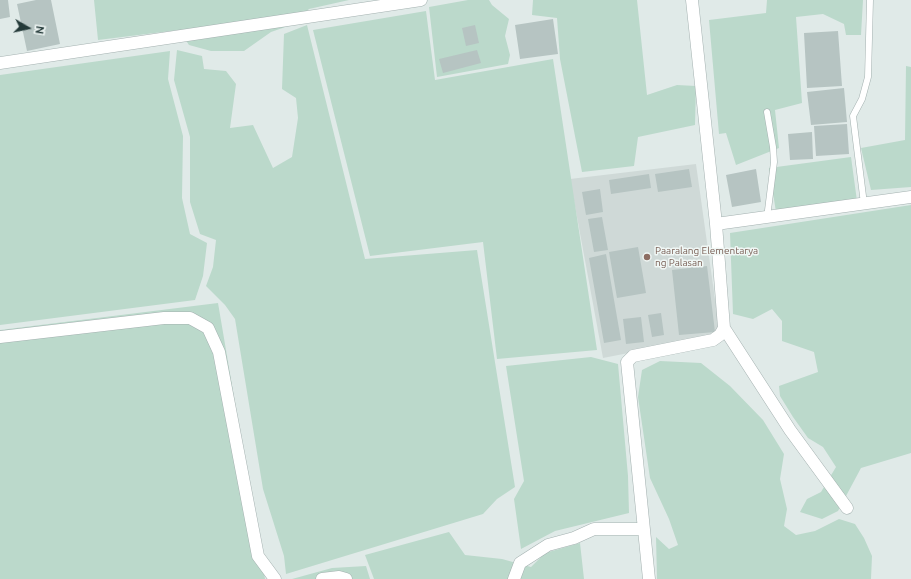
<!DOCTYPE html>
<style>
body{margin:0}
#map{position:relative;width:911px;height:579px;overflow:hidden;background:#e0eae8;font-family:Ubuntu,sans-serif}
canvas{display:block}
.north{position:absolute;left:8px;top:8px;width:40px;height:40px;-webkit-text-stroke:3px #f0f7f5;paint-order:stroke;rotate:99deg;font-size:11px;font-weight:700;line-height:16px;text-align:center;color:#233938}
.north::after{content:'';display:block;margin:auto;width:14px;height:18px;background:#233938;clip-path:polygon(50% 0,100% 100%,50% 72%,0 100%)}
</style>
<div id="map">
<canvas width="911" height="579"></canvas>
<div class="north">N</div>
</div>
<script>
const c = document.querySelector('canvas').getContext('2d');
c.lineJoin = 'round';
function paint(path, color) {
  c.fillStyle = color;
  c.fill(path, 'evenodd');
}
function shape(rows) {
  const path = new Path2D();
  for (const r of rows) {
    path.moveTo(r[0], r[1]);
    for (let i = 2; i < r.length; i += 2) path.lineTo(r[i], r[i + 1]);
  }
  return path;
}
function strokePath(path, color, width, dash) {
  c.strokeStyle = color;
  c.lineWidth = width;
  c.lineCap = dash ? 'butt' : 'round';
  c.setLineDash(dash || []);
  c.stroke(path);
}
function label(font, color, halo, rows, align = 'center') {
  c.font = font + ' Ubuntu,sans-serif';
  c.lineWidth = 3;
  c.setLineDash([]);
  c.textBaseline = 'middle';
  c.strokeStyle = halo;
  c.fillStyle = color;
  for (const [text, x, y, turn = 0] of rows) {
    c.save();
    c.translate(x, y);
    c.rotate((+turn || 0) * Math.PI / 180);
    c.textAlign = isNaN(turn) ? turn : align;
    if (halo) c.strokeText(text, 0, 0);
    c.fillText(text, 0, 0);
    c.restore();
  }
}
paint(shape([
 [696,164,720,335,603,358,570,179]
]), '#cfd9d7');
paint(shape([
 [94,0,349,0,309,9,294,24,271,32,244,51,211,51,189,45,179,30,98,40],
 [468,0,489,0,492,5,509,19,505,36,510,55,508,64,437,77,429,7],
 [533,0,637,0,647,95,677,85,696,86,695,125,638,137,634,166,582,172,560,59,557,18,532,15],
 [767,0,863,0,861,35,846,35,844,24,823,14,796,17,802,103,775,110,779,148,736,165,726,133,719,134,709,20,766,13],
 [426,11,435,80,553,59,597,350,497,359,483,242,370,256,313,30],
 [307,25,365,259,477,250,515,487,497,499,483,514,286,574,284,556,263,489,235,319,225,305,206,286,213,267,216,240,200,234,190,202,190,137,174,80,177,50,202,56,204,69,226,71,236,84,230,128,253,125,273,168,292,157,298,118,296,98,282,89,284,34],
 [170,51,168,79,183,136,182,198,190,234,207,243,203,276,195,300,0,325,0,75],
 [906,66,911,67,911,187,871,190,861,148,905,140],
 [851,157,857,201,776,212,769,168],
 [911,205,911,453,861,468,838,511,822,519,800,512,807,499,821,492,836,467,823,447,808,438,793,417,780,396,779,386,818,372,814,352,782,341,782,321,772,309,753,319,733,314,730,233],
 [218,303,265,579,0,579,0,330],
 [591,357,618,364,628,476,629,513,555,531,521,549,514,499,524,481,506,366],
 [660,361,701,363,730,386,763,420,784,454,780,479,787,509,784,526,796,535,815,531,839,519,855,524,864,538,872,556,871,579,657,579,656,537,669,549,678,545,669,519,650,478,638,397,642,370],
 [449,532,465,555,502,559,531,567,545,553,580,543,584,579,374,579,365,555],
 [366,566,370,579,292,579,332,568]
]), '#bbd9cb');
paint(shape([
 [0,0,8,0,10,17,0,19],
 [36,0,51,0,60,44,27,51,17,4],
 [553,19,558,54,520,59,515,25],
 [475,25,479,43,466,46,462,28],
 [838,31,842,86,807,88,804,33],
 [477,50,481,63,443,73,439,59],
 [844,88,847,122,811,125,807,92],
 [847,124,849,154,816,156,814,126],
 [812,132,813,159,790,160,788,134],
 [689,169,692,187,658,192,655,174],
 [756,169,761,202,732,207,726,175],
 [649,174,651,188,611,194,609,180],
 [600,189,603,212,586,215,582,192],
 [602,217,608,250,594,252,588,219],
 [638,247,646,293,617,298,609,252],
 [606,254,621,340,604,343,589,258],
 [707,266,715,332,679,335,672,270],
 [661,313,664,335,652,337,648,315],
 [641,317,644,342,626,344,623,319]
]), '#b6c4c2');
const lane = shape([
 [767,112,773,147,774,162,767,218],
 [864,204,853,116,862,99,868,77,870,0]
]);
const street = shape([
 [0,63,421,0],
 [716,224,911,197],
 [724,328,790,430,847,508],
 [0,337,164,318,190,318,208,328,219,352,258,556,275,579],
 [322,579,339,577,346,579],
 [514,579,520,563,548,545,574,538,594,529,644,529],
 [649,579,627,362,633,356,713,340,720,335,724,328,716,224,692,0]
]);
strokePath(lane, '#a4b1b0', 7);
strokePath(street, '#a4b1b0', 13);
strokePath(lane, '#fff', 6);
strokePath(street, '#fff', 12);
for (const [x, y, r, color] of [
 [647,257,4,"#8d6e63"]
]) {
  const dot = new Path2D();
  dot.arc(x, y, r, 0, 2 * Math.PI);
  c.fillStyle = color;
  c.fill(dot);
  strokePath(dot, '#f0f7f5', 1.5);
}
label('10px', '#785e54', '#f0f7f5', [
 ["Paaralang Elementarya",655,251],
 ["ng Palasan",655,263]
], 'left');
</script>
